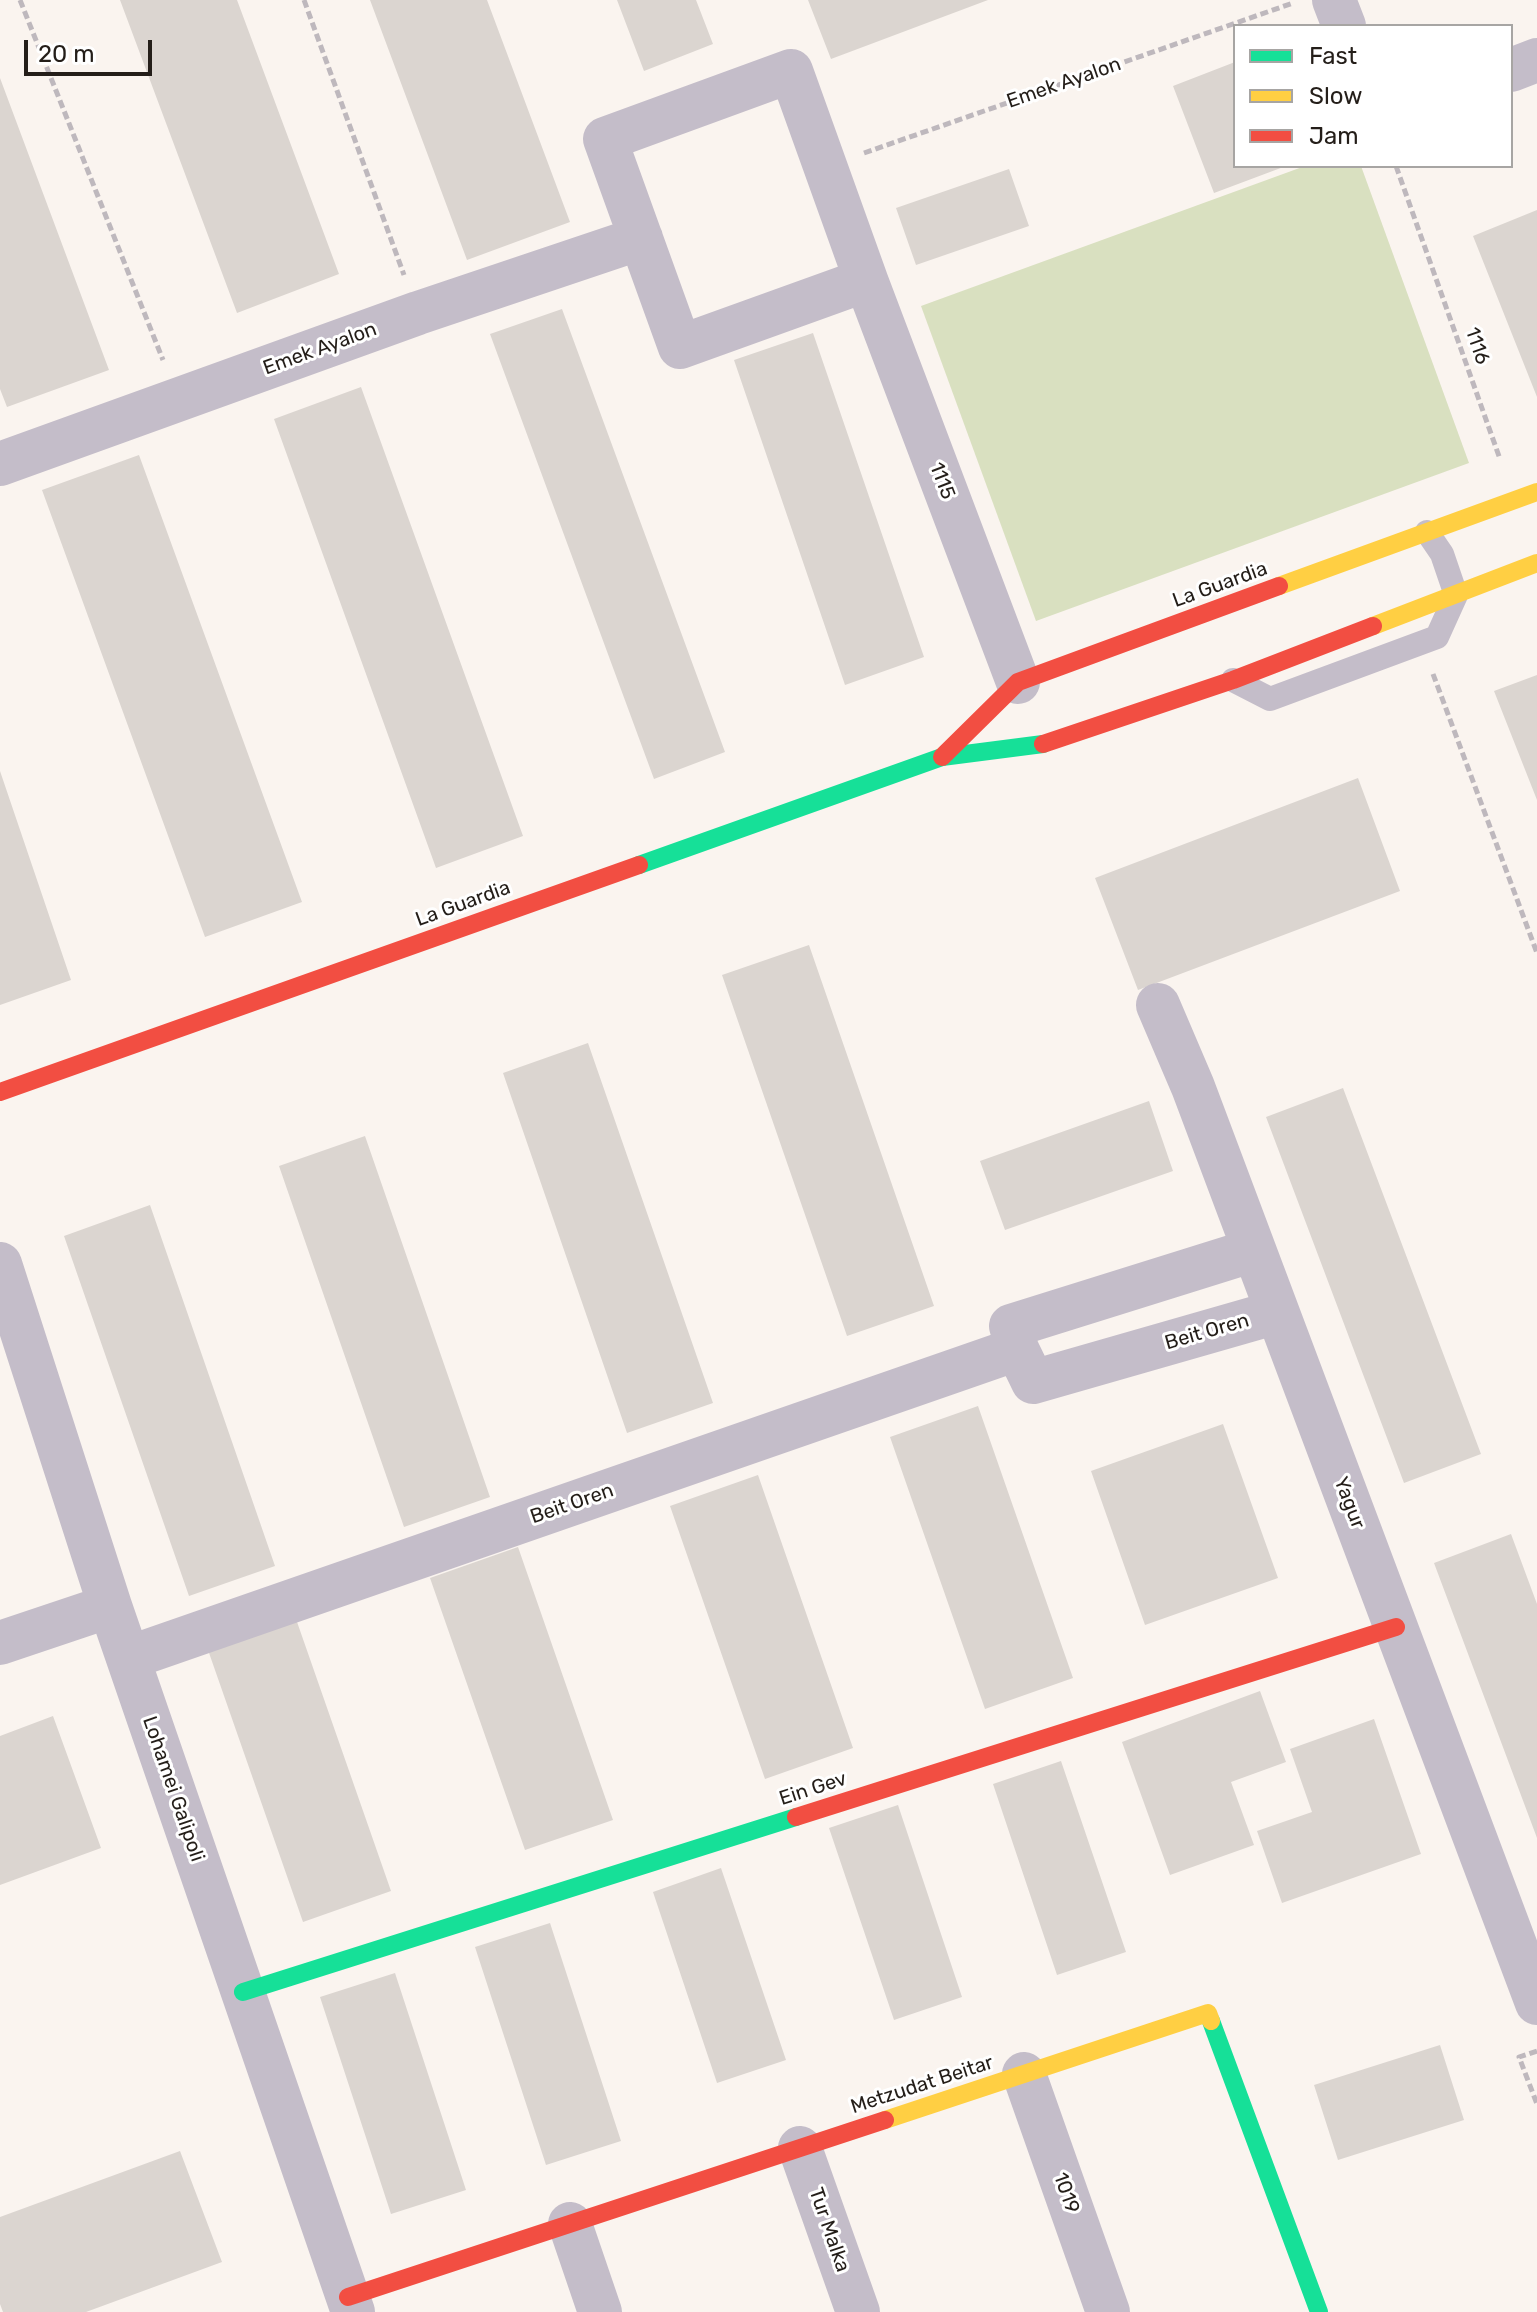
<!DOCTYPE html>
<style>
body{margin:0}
#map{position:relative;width:1537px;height:2312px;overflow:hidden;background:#faf4ef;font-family:Rubik,sans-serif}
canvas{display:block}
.legend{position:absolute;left:1233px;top:24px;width:280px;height:144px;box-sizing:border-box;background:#fff;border:2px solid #a7a5a3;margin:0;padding:10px 14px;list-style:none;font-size:24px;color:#241e19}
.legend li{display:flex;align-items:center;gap:16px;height:40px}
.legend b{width:40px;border:2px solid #a7a5a3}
.scale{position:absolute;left:24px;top:40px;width:128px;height:36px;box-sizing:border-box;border:4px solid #241e19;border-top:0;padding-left:10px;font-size:24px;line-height:28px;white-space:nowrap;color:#241e19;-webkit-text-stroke:6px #fff;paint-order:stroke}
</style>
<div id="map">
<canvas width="1537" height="2312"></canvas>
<ul class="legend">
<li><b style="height:10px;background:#16e098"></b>Fast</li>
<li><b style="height:10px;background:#ffcf43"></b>Slow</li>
<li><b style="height:10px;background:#f24e42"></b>Jam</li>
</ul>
<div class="scale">20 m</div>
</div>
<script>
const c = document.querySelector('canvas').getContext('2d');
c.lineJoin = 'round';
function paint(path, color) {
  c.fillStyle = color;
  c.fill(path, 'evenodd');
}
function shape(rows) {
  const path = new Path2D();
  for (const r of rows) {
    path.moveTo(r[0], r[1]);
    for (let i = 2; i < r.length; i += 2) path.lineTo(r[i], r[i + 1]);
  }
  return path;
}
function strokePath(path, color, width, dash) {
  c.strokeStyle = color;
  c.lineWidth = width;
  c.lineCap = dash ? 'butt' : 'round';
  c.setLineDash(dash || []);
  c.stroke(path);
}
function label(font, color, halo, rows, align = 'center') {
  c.font = font + ' Rubik,sans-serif';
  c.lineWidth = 6;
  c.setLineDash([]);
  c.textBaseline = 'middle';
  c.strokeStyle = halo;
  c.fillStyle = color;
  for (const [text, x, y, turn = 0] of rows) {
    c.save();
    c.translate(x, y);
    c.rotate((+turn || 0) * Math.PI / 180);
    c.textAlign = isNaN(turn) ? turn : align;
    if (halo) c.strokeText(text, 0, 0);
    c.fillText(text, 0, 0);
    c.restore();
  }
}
paint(shape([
 [1305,166,1361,166,1469,463,1036,621,921,306]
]), '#d9e0c0');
paint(shape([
 [120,0,237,0,339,274,237,313],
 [370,0,487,0,570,222,467,260],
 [617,0,696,0,713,44,644,71],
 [808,0,988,0,831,59],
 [1235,62,1235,166,1286,166,1214,193,1173,86],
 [0,78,109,370,7,407,0,389],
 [1009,169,1029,226,916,265,896,208],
 [1537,210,1537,397,1473,236],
 [562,309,725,752,654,779,490,334],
 [813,333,924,657,845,685,734,360],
 [361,387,523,836,436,868,274,419],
 [139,455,302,902,205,937,42,490],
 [1537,675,1537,800,1494,691],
 [0,771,71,980,0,1005],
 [1358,778,1400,891,1138,990,1095,878],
 [809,945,934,1306,847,1336,722,975],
 [588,1043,713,1403,627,1433,503,1073],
 [1343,1088,1481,1454,1404,1483,1266,1117],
 [1149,1101,1173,1171,1005,1230,980,1161],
 [365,1136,490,1497,404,1527,279,1166],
 [150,1205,275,1566,189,1596,64,1236],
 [978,1406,1073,1678,985,1709,890,1437],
 [1223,1424,1278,1578,1145,1625,1091,1471],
 [758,1475,853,1748,765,1779,670,1506],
 [1511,1534,1537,1604,1537,1838,1434,1563],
 [518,1547,613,1820,525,1850,430,1578],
 [296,1619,391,1891,303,1922,208,1650],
 [1260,1691,1286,1762,1231,1782,1254,1845,1170,1875,1122,1742],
 [53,1716,101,1848,0,1885,0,1736],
 [1374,1719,1421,1854,1282,1903,1257,1831,1312,1812,1290,1749],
 [1061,1761,1126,1952,1057,1975,993,1784],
 [898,1805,962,1997,894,2020,829,1828],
 [721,1868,786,2060,717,2083,653,1892],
 [550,1923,621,2141,546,2165,475,1947],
 [395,1973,466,2190,391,2214,320,1997],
 [1440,2045,1464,2120,1338,2160,1314,2085],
 [180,2151,222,2262,86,2312,3,2312,0,2304,0,2217]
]), '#dbd5d0');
strokePath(shape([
 [20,0,163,360],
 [304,0,404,275],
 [864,153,1293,3],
 [1396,166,1500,459],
 [1433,674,1537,953],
 [1537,2051,1519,2057,1537,2104]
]), '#beb8bd', 5, [8, 4]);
strokePath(shape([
 [1233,680,1270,699,1437,637,1456,595,1442,554,1427,532]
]), '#c4bdc9', 24);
strokePath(shape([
 [1334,0,1344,26],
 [1511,70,1537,60],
 [791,71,866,280,680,347,605,139,791,71],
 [866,280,1018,682],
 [0,464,418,313,641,238],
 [1158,1005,1193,1087,1537,2003],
 [1254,1250,1011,1326,1017,1349,1033,1382,1277,1312],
 [0,1264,110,1606,353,2312],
 [0,1643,110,1606],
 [128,1658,1017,1349],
 [1024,2074,1108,2312],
 [800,2148,858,2312],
 [570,2224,600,2312]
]), '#c4bdc9', 44);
strokePath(shape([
 [639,865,942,757,1043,744],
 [243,1992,796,1817],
 [1211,2021,1319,2312]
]), '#16e098', 18);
strokePath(shape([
 [1279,586,1537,492],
 [1373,626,1537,563],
 [885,2120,1208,2013,1211,2021]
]), '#ffcf43', 18);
strokePath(shape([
 [1043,744,1233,680,1373,626],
 [942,757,1018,682,1279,586],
 [0,1092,639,865],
 [796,1817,1396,1627],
 [348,2297,885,2120]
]), '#f24e42', 18);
label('20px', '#241e19', '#fff', [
 ["Emek Ayalon",1064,83,-19],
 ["1116",1477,346,71],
 ["Emek Ayalon",320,349,-20],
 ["1115",942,481,69],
 ["La Guardia",1220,585,-20],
 ["La Guardia",463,904,-20],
 ["Beit Oren",1207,1332,-16],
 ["Yagur",1349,1503,69],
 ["Beit Oren",572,1504,-19],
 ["Lohamei Galipoli",173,1789,71],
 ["Ein Gev",813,1789,-18],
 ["Metzudat Beitar",922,2085,-18],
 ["1019",1066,2193,71],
 ["Tur Malka",829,2230,71]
]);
</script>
